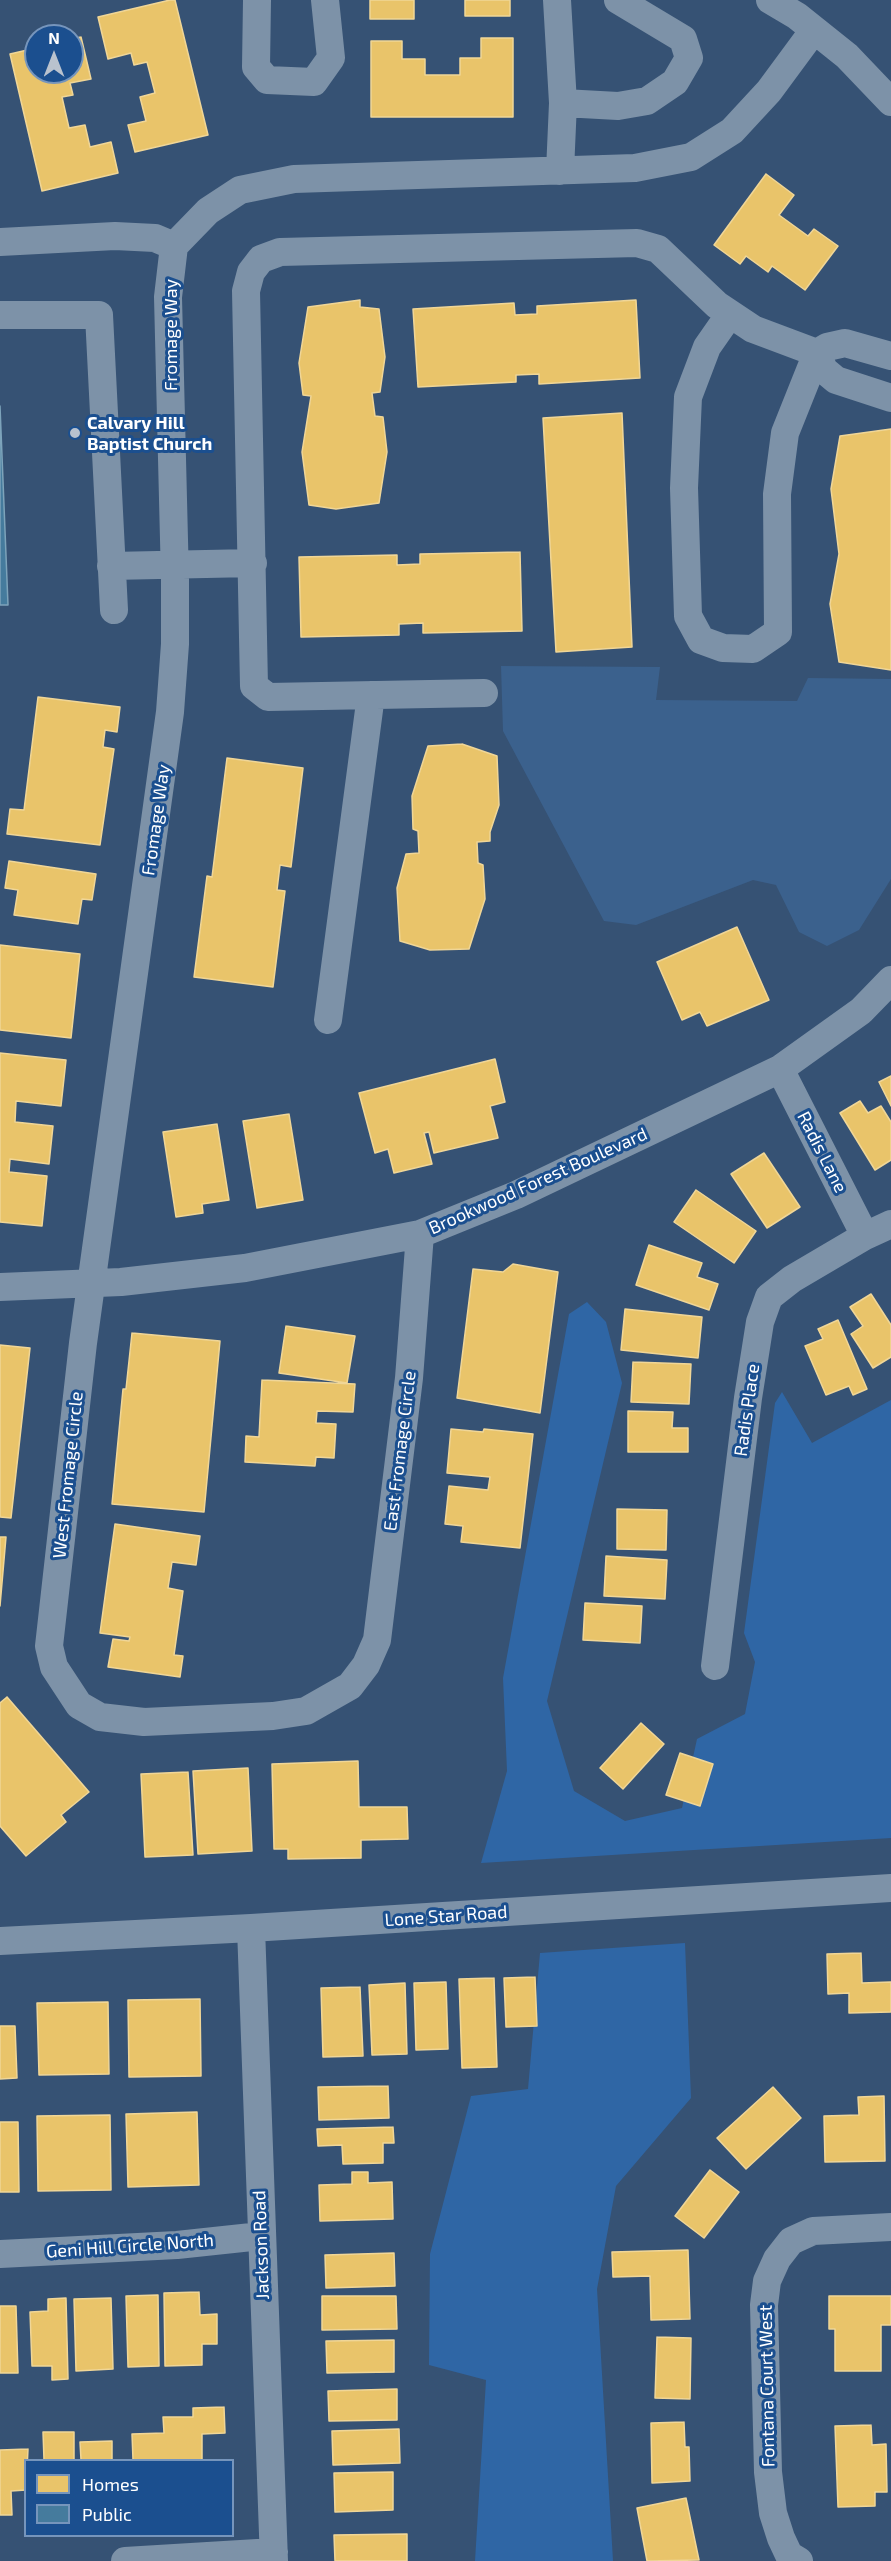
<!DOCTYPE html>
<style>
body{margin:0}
#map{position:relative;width:891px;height:2561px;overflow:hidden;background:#365274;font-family:"Exo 2",sans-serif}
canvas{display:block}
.legend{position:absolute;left:24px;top:2459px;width:210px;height:78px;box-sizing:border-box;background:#1b4f8f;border:2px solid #7695bc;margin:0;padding:8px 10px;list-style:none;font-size:18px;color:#fff}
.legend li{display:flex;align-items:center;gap:12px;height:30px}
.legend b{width:30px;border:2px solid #7695bc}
.north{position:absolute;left:24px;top:24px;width:60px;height:60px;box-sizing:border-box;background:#1b4f8f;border:2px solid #7695bc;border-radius:50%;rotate:0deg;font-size:16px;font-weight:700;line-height:24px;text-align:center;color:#fff}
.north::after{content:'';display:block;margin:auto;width:21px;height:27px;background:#b9c2ce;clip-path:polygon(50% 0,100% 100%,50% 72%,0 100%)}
</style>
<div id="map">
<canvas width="891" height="2561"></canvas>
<ul class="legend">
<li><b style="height:16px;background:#e9c46a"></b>Homes</li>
<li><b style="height:16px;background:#457b9d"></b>Public</li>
</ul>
<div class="north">N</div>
</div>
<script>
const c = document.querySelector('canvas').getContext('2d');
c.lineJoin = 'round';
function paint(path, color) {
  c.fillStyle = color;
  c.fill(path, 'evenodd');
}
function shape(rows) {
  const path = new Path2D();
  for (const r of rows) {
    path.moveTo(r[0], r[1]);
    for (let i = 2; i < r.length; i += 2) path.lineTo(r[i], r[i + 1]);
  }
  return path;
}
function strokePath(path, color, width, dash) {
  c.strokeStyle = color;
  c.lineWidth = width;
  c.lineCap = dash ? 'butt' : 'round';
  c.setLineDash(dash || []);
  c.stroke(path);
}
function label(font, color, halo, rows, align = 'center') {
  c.font = font + ' "Exo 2",sans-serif';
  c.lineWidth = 6;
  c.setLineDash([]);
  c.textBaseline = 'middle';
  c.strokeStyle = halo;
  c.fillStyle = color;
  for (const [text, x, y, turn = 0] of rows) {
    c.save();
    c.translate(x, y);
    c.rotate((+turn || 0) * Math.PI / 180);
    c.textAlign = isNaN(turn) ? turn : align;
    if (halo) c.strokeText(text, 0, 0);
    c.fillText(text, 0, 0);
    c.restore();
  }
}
paint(shape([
 [587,1302,606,1322,622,1383,547,1701,574,1791,625,1821,682,1808,697,1739,745,1714,755,1662,744,1633,775,1403,782,1392,812,1443,891,1400,891,1838,481,1863,507,1771,503,1678,569,1314],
 [685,1943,691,2098,616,2186,597,2289,613,2561,475,2561,486,2380,429,2365,430,2254,471,2096,528,2089,540,1953]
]), '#2f66a5');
paint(shape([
 [501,666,660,667,656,700,797,701,808,678,891,679,891,879,859,930,827,946,799,932,776,885,753,880,636,925,604,921,503,731]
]), '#3b618d');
const homes = shape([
 [170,0,175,0,208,135,135,152,128,125,146,121,140,97,155,93,147,62,134,65,131,53,108,59,98,17,170,0],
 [370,0,414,0,414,19,370,19,370,0],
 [465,0,510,0,510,16,465,16,465,0],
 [81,37,91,79,70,83,73,95,62,97,69,128,85,125,90,147,111,142,118,173,42,191,10,54,36,48,36,72,72,72,72,39,81,37],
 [481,38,513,38,513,117,371,117,371,41,402,41,402,59,425,59,425,75,460,75,460,58,481,58,481,38],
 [766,174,794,195,779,215,808,236,814,229,838,246,805,290,772,266,768,272,746,256,740,264,714,245,766,174],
 [360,300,360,307,379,309,385,357,380,392,372,393,375,416,383,417,387,452,379,503,336,509,309,505,302,452,311,396,303,395,299,363,308,307,360,300],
 [636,300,640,378,539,384,539,374,516,375,516,382,418,387,413,309,514,303,515,315,537,314,537,306,636,300],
 [622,413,632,647,556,652,543,418,622,413],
 [891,429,891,670,839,662,830,604,839,554,831,489,840,436,891,429],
 [520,552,522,631,423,633,423,623,399,624,399,635,301,637,299,557,397,555,397,565,420,564,420,554,520,552],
 [38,697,120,707,117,732,105,730,103,747,114,749,100,845,7,834,10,809,24,810,38,697],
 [462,744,497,756,499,805,490,832,490,841,477,842,478,863,483,865,485,899,469,949,430,950,400,941,397,888,406,854,419,853,418,831,413,829,412,796,428,746,462,744],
 [227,758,303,768,291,867,280,865,277,890,285,891,273,987,194,977,207,876,212,877,227,758],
 [9,861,96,874,92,900,82,899,78,924,14,915,18,890,5,888,9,861],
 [737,927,769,1000,707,1026,700,1012,682,1020,657,962,737,927],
 [0,945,80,954,71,1038,0,1030,0,945],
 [0,1053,66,1060,61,1106,16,1101,15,1122,53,1126,49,1164,10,1159,9,1172,47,1176,42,1226,0,1222,0,1053],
 [495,1059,505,1102,490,1106,498,1138,434,1153,429,1132,424,1133,432,1164,394,1173,388,1149,375,1153,359,1093,495,1059],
 [891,1076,891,1106,879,1082,891,1076],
 [860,1101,868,1113,881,1106,891,1122,891,1160,875,1170,840,1113,860,1101],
 [289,1114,303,1200,257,1208,243,1121,289,1114],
 [217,1124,229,1200,202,1204,203,1213,176,1217,163,1132,217,1124],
 [764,1153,800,1207,767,1228,731,1174,764,1153],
 [696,1190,756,1231,734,1263,674,1222,696,1190],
 [649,1245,702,1263,697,1277,718,1284,709,1310,636,1285,649,1245],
 [513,1264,558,1272,540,1413,457,1398,473,1269,503,1272,513,1264],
 [871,1294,891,1325,891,1357,873,1368,851,1334,863,1326,850,1307,871,1294],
 [625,1309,702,1317,698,1358,621,1350,625,1309],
 [838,1320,867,1389,853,1395,849,1386,826,1395,805,1346,823,1339,818,1329,838,1320],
 [286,1326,355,1336,347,1383,279,1373,286,1326],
 [132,1333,220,1341,204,1512,112,1504,123,1389,126,1389,132,1333],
 [0,1345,30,1348,11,1518,0,1517,0,1345],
 [633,1362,691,1364,689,1404,631,1402,633,1362],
 [262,1380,355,1384,353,1412,317,1411,316,1423,336,1424,334,1458,316,1457,315,1466,245,1462,246,1436,259,1437,262,1380],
 [628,1411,673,1412,672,1428,688,1428,688,1452,628,1452,628,1411],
 [451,1429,483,1432,484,1429,533,1434,520,1548,461,1542,463,1526,445,1524,449,1486,488,1490,490,1477,447,1473,451,1429],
 [617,1509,667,1510,666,1550,617,1549,617,1509],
 [115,1524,200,1536,196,1565,172,1562,168,1588,183,1591,174,1655,183,1656,180,1677,108,1667,113,1639,129,1641,130,1637,100,1633,115,1524],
 [0,1537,6,1537,0,1606,0,1537],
 [606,1556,667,1560,665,1599,604,1596,606,1556],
 [585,1603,642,1606,640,1643,583,1640,585,1603],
 [7,1697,89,1792,61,1815,66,1822,26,1856,0,1826,0,1703,7,1697],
 [641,1723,664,1744,623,1789,600,1768,641,1723],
 [680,1753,713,1764,700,1806,666,1795,680,1753],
 [358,1761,359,1807,407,1807,408,1839,361,1840,361,1858,288,1859,288,1849,274,1849,272,1764,358,1761],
 [248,1768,252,1851,198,1854,193,1771,248,1768],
 [188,1772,193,1855,145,1857,141,1774,188,1772],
 [861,1953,862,1983,891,1982,891,2012,849,2013,849,1993,828,1994,827,1954,861,1953],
 [535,1977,537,2026,506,2027,504,1978,535,1977],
 [494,1978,497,2067,462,2068,459,1979,494,1978],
 [446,1982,448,2049,416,2050,414,1983,446,1982],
 [405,1983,407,2054,372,2055,369,1985,405,1983],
 [360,1987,363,2056,323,2057,321,1988,360,1987],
 [200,1999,201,2076,129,2077,128,2000,200,1999],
 [108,2002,109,2074,39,2075,37,2003,108,2002],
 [0,2026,15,2026,17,2078,0,2079,0,2026],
 [388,2086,389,2118,319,2120,318,2087,388,2086],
 [773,2087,801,2118,746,2169,717,2138,773,2087],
 [884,2096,885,2161,825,2162,824,2116,859,2115,858,2097,884,2096],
 [197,2112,199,2185,128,2187,126,2114,197,2112],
 [110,2115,111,2190,38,2191,37,2116,110,2115],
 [0,2122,18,2122,19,2192,0,2192,0,2122],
 [393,2127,394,2143,383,2143,383,2163,343,2164,342,2145,318,2146,317,2129,393,2127],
 [710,2170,739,2192,704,2238,675,2216,710,2170],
 [352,2172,368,2172,368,2183,392,2182,393,2219,320,2221,319,2185,352,2184,352,2172],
 [688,2250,690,2319,651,2320,650,2276,613,2277,612,2252,688,2250],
 [394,2253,395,2286,326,2288,325,2255,394,2253],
 [199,2292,200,2315,217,2314,217,2344,202,2344,202,2365,165,2366,164,2293,199,2292],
 [158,2295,159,2366,128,2367,126,2296,158,2295],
 [322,2296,396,2296,397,2329,322,2330,322,2296],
 [829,2296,891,2296,891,2325,881,2325,881,2371,835,2371,835,2329,829,2329,829,2296],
 [66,2298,68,2379,52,2380,52,2366,32,2366,30,2312,48,2311,48,2299,66,2298],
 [111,2298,113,2369,76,2371,74,2299,111,2298],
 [0,2306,16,2306,18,2373,0,2373,0,2306],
 [657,2337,691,2338,690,2399,655,2398,657,2337],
 [394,2340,394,2372,327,2373,326,2341,394,2340],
 [397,2389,397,2420,329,2421,328,2391,397,2389],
 [224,2407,225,2433,202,2434,202,2460,133,2460,132,2434,164,2433,163,2417,193,2417,193,2408,224,2407],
 [684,2422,685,2447,689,2447,690,2481,652,2483,651,2423,684,2422],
 [871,2425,872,2445,886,2444,887,2492,875,2492,875,2506,838,2507,835,2426,871,2425],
 [399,2429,400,2463,333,2465,332,2431,399,2429],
 [43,2432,74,2432,74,2460,44,2460,43,2432],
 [112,2441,112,2460,81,2460,80,2442,112,2441],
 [28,2449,26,2490,11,2491,12,2515,0,2515,0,2450,28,2449],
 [393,2472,393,2510,335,2512,334,2473,393,2472],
 [686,2498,699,2560,647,2561,637,2508,686,2498],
 [407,2534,407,2561,335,2561,334,2535,407,2534]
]);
paint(homes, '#e9c46a');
strokePath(homes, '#f0d697', 1.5);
const public = shape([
 [0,406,8,605,0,605,0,406]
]);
paint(public, '#457b9d');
strokePath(public, '#7da3ba', 1.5);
strokePath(shape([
 [257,0,256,67,267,80,314,82,331,58,325,0],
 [557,0,563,103,560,171],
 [770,0,797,16,847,56,891,102],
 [563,103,618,106,647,101,675,82,689,58,683,39,618,0],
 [0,242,115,236,155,238,174,246],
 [730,314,707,347,688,397,684,488,688,616,701,640,723,648,753,649,778,632,777,494,785,433,817,353,827,347,845,343,891,356],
 [0,315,99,315,114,610],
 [111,566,253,563],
 [484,693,268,697,254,686,246,291,251,272,261,259,280,252,637,243,658,249,717,305,753,329,817,353,824,370,836,380,891,398],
 [328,1020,371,695],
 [780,1069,865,1236],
 [420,1234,409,1378,377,1640,366,1665,350,1686,306,1711,273,1716,144,1722,100,1717,79,1705,54,1667,49,1646,83,1343,170,712,175,644,175,580,168,297,174,246,208,211,240,190,294,179,635,168,691,157,732,131,769,91,814,30],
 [0,1287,121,1282,245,1268,420,1234,516,1195,780,1069,861,1011,891,980],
 [715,1666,748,1398,760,1322,769,1297,792,1279,865,1236,891,1224],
 [251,1928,274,2561],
 [0,1941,251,1928,891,1888],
 [0,2254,177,2245,261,2236],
 [125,2561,274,2552],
 [799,2561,789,2555,781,2538,773,2513,768,2472,764,2305,767,2281,777,2259,791,2241,813,2231,891,2227]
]), '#7d92a8', 28);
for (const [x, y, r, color] of [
 [75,433,6,"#b9c2ce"]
]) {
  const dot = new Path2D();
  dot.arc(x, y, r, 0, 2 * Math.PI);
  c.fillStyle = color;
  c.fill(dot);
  strokePath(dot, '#1b4f8f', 2);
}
label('18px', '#fff', '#1b4f8f', [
 ["Fromage Way",171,335,-90],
 ["Fromage Way",156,820,-82],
 ["Radis Lane",822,1152,63],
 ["Brookwood Forest Boulevard",538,1181,-24],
 ["Radis Place",747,1410,-82],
 ["East Fromage Circle",400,1451,-83],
 ["West Fromage Circle",68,1475,-84],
 ["Lone Star Road",446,1916,-4],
 ["Jackson Road",261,2245,-92],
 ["Geni Hill Circle North",130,2246,-4],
 ["Fontana Court West",767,2386,-91]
]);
label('bold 18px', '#fff', '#1b4f8f', [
 ["Calvary Hill",87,423],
 ["Baptist Church",87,444]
], 'left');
</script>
